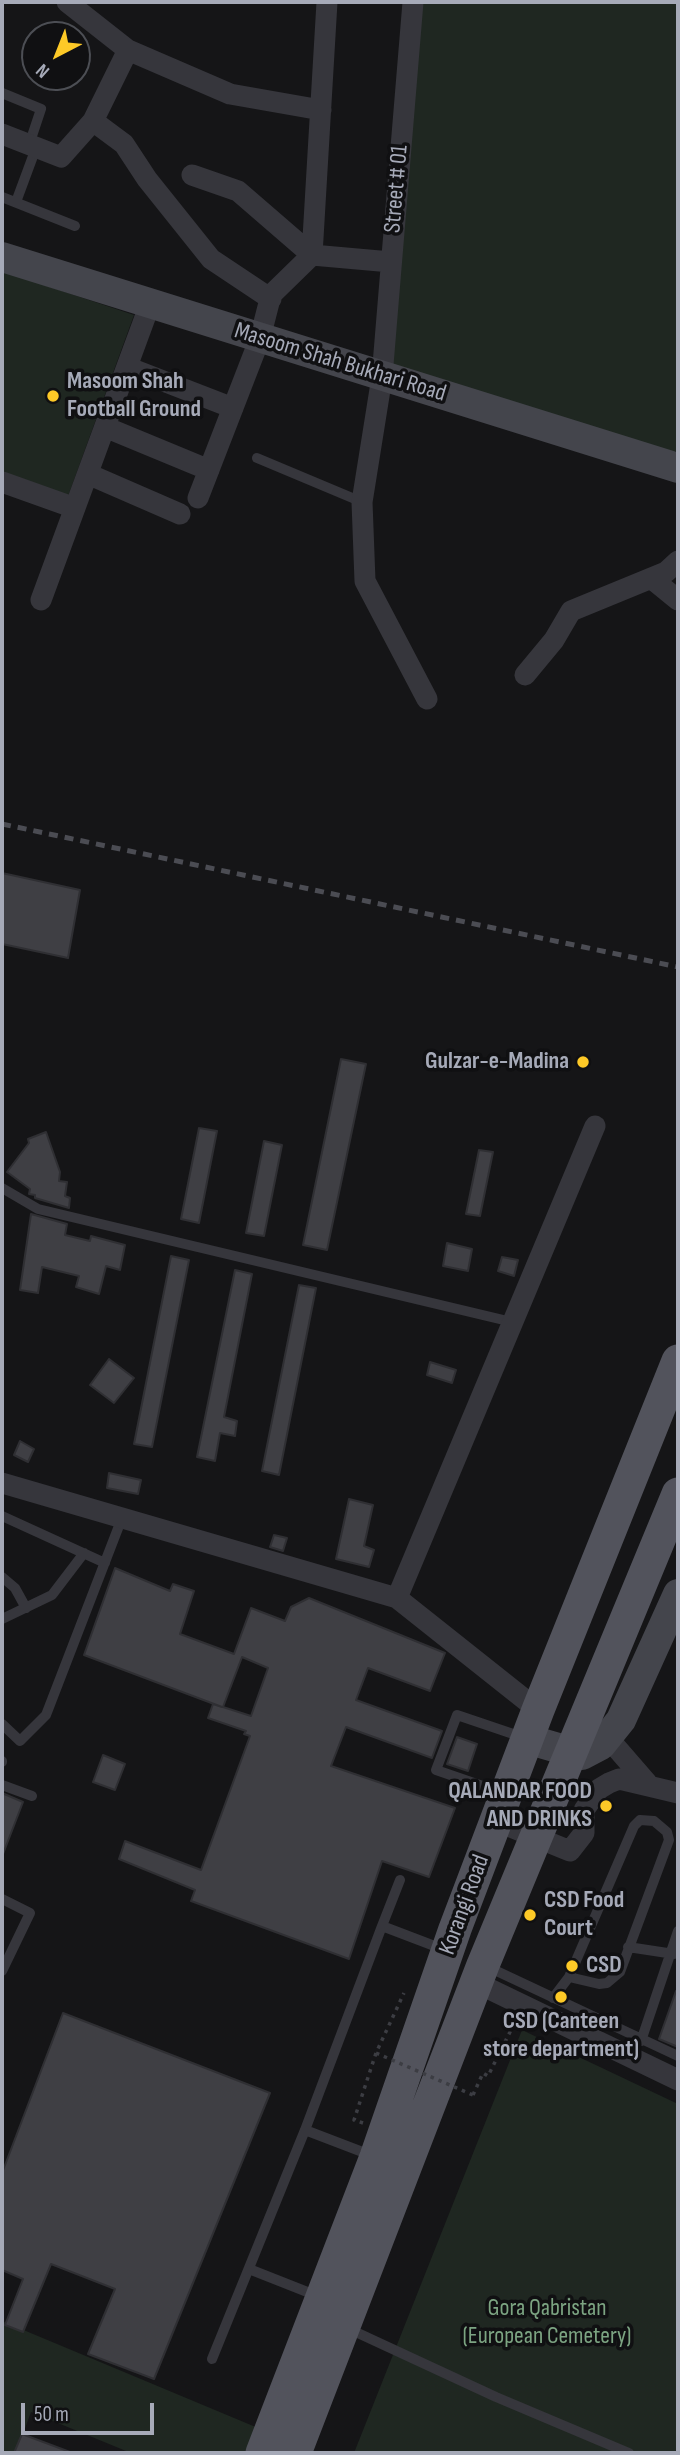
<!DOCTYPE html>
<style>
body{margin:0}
#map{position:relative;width:680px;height:2455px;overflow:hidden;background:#151517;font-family:"Sofia Sans Condensed",sans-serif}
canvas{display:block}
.frame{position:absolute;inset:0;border:4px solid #a6aab8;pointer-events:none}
.north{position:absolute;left:21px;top:21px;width:70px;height:70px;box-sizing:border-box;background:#101012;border:2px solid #4c4e54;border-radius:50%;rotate:222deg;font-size:19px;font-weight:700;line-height:28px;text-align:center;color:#a6aab8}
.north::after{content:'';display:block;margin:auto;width:24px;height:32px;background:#fdc927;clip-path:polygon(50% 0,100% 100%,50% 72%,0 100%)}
.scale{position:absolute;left:21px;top:2403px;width:133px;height:32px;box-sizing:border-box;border:4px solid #a6aab8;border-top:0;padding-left:9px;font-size:21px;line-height:24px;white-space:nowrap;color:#a6aab8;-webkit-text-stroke:5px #101012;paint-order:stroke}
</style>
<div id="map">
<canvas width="680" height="2455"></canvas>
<div class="frame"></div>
<div class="north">N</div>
<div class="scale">50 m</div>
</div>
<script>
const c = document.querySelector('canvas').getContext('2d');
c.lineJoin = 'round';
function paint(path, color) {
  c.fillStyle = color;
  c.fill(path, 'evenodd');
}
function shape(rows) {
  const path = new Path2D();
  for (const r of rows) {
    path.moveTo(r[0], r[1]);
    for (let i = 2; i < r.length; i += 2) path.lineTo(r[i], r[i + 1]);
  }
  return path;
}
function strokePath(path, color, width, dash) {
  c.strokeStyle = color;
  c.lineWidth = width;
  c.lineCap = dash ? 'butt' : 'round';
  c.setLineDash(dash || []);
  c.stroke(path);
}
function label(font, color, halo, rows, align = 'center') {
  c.font = font + ' "Sofia Sans Condensed",sans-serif';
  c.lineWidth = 7;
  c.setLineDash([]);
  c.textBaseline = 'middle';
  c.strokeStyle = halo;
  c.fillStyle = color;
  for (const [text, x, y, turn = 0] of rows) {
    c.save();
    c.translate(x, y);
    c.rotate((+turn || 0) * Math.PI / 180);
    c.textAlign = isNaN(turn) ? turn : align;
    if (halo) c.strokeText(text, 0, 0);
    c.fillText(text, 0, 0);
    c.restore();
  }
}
paint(shape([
 [414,2,678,2,678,450,659,461,382,377],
 [2,271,134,315,67,499,2,478],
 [522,2030,678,2104,678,2453,354,2453],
 [2,2321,270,2433,262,2453,131,2453,31,2412,16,2453,2,2453]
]), '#1f2721');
const building = shape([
 [2,873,80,890,68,958,2,944,2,873],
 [341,1059,366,1064,327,1250,303,1245,341,1059],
 [199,1128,217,1131,199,1223,181,1219,199,1128],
 [46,1132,60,1172,59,1181,67,1182,65,1196,70,1198,69,1208,35,1198,35,1195,29,1194,30,1189,7,1172,29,1143,28,1139,46,1132],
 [264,1141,282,1145,264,1236,246,1233,264,1141],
 [479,1150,493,1152,480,1216,466,1214,479,1150],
 [31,1214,67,1224,65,1235,90,1241,91,1236,125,1245,120,1270,106,1266,99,1294,76,1287,79,1276,42,1267,38,1293,20,1290,31,1214],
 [447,1243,472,1249,468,1271,443,1266,447,1243],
 [171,1256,189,1260,152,1447,134,1444,171,1256],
 [502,1257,518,1260,514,1276,498,1271,502,1257],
 [235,1270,252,1274,224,1417,237,1421,235,1436,220,1433,215,1461,197,1457,235,1270],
 [299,1285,316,1288,279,1475,262,1471,299,1285],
 [109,1359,134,1378,114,1403,90,1385,109,1359],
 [430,1362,456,1370,452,1383,427,1375,430,1362],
 [20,1441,34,1449,28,1462,14,1455,20,1441],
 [109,1473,141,1480,138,1494,107,1488,109,1473],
 [349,1499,373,1505,364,1546,374,1550,369,1567,336,1559,349,1499],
 [274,1535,287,1538,283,1551,270,1547,274,1535],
 [115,1568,170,1591,173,1584,194,1591,180,1634,234,1654,251,1608,285,1621,291,1607,309,1598,445,1653,430,1691,368,1668,356,1700,442,1731,432,1758,346,1727,331,1766,455,1808,429,1877,382,1861,349,1959,191,1901,195,1890,119,1859,125,1841,201,1870,250,1736,244,1734,246,1731,208,1718,213,1704,222,1707,84,1655,115,1568],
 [242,1657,268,1668,251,1716,223,1707,242,1657],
 [457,1737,477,1744,468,1771,447,1764,457,1737],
 [103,1755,125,1764,115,1790,93,1782,103,1755],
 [2,1793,23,1802,3,1854,2,1854,2,1793],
 [676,1991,678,1991,678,2047,659,2039,676,1991],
 [63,2013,270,2093,154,2379,88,2354,115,2289,51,2264,23,2332,5,2325,23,2279,2,2270,2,2173,63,2013],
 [22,2434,70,2452,69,2453,14,2453,22,2434]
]);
paint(building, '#3f3f44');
strokePath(building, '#2f2f33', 2);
strokePath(shape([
 [473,2095,483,2073,488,2076,516,2020],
 [363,2123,354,2120,376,2053,404,1993]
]), '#3c3d43', 3.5, [3.5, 5]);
strokePath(shape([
 [2,93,41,109,29,145],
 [2,197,75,226],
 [16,202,36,148],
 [257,458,362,502],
 [2,1188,38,1209,512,1322],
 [2,1516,105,1563],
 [2,1577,15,1588,26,1608],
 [2,1619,52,1595,84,1553],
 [2,1724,20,1741,46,1715,122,1518],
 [2,1761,2,1762],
 [2,1785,32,1796],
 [503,1793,436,1770,457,1715,525,1738],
 [400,1880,382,1926,445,1950],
 [2,1899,30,1913,2,1971],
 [628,1947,674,1954],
 [488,1967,678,2056],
 [553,1998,569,1977,634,1826,640,1820,654,1821,667,1832,669,1840,620,1972,607,1983,599,1984,569,1977],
 [641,2041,678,1931],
 [305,2130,373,2156],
 [249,2269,320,2297],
 [347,2328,496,2397,629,2453],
 [212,2359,305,2130,382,1926]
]), '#36363c', 10);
strokePath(shape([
 [67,2,128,50,230,94,321,110],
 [413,2,382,377,362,502,365,581,427,699],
 [93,121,124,144,147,179,211,259,271,299],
 [2,134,61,157,93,121,128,50],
 [192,175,238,191,312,255,391,262],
 [127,367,233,408],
 [105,427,209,470],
 [88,474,180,514],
 [2,482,75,508],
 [198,498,260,338,271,295,312,255,327,2],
 [651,578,678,600],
 [41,600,150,304],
 [525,675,554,640,571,611,666,572,678,561],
 [2,1483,397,1598,538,1710],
 [397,1598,595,1126],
 [608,1738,647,1783],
 [496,1821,570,1851,584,1833,584,1810,599,1789,609,1783,619,1779,678,1793],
 [477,1983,678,2080]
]), '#36363c', 21);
strokePath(shape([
 [2,257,678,468],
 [527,1739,582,1755,601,1745,621,1720,678,1594]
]), '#44454c', 30);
strokePath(shape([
 [262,2453,376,2157,455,1929,538,1710,678,1361],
 [295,2453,483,1965,678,1494]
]), '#52535c', 33);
strokePath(shape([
 [2,824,678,967]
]), '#4b4c53', 5, [9, 7]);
strokePath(shape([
 [376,2053,473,2095]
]), '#3c3d43', 3.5, [3.5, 5]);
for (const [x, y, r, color] of [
 [53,396,7,"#fdc927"],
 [583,1062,7,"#fdc927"],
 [606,1806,7,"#fdc927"],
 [530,1915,7,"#fdc927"],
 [572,1966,7,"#fdc927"],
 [561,1997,7,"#fdc927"]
]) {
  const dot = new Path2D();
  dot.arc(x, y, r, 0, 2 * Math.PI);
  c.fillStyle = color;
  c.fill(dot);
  strokePath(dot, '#101012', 2.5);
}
label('24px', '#a6aab8', '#101012', [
 ["Street # 01",397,189,-85],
 ["Masoom Shah Bukhari Road",340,363,17],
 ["Korangi Road",465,1905,-70]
]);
label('bold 24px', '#a6aab8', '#101012', [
 ["Masoom Shah",67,382],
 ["Football Ground",67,410],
 ["Gulzar-e-Madina",569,1062,"right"],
 ["QALANDAR FOOD",592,1792,"right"],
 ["AND DRINKS",592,1820,"right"],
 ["CSD Food",544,1901],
 ["Court",544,1929],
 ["CSD",586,1966],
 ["CSD (Canteen",561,2022,"center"],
 ["store department)",561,2050,"center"]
], 'left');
label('24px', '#7ca482', '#101012', [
 ["Gora Qabristan",547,2309],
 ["(European Cemetery)",547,2337]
]);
</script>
